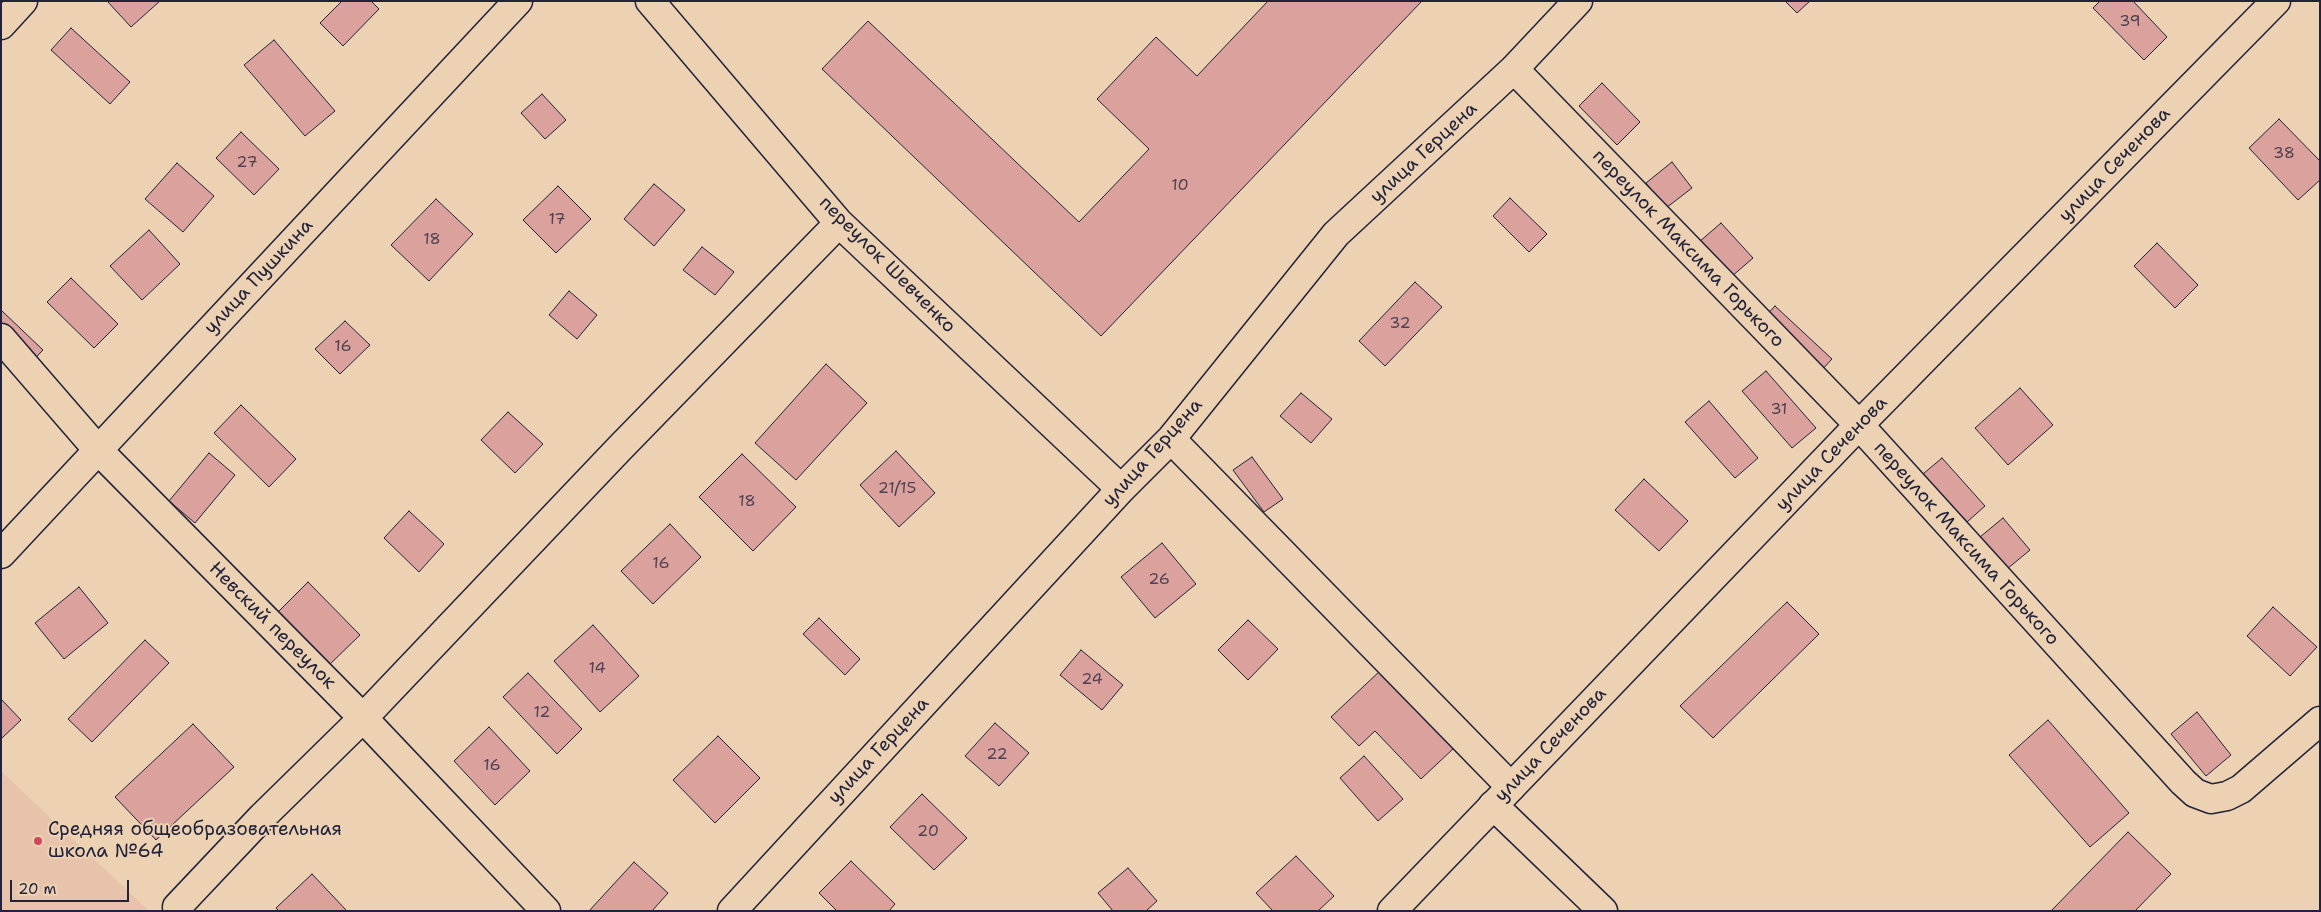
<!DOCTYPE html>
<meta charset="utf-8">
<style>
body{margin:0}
#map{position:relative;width:2321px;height:912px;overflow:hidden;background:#ecd2b3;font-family:"Shantell Sans",sans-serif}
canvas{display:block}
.frame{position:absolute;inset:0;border:2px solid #22223b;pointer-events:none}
.scale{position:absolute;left:10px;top:880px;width:119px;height:22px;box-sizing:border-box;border:2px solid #22223b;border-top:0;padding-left:6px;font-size:15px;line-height:18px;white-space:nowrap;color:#22223b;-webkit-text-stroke:4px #ecd2b3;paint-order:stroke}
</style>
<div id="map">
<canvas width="2321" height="912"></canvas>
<div class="frame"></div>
<div class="scale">20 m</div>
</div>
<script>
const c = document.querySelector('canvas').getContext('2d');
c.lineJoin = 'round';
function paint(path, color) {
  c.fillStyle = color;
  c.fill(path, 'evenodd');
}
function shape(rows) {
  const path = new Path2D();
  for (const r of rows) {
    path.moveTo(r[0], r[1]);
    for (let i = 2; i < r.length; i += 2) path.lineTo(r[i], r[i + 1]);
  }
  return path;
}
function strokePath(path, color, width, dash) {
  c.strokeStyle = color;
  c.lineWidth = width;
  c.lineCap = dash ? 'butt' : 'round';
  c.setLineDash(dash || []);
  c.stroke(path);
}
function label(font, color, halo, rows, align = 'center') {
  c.font = font + ' "Shantell Sans",sans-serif';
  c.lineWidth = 4;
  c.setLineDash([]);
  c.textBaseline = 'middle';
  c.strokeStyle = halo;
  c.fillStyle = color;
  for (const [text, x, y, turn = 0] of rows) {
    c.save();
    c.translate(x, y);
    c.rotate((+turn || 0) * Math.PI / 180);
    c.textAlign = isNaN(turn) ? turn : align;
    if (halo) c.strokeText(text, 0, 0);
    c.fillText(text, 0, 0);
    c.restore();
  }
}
paint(shape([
 [1,771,149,911,1,911]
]), '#e7c3ac');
const building = shape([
 [107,1,160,1,131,27,107,1],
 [342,1,371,1,379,9,343,46,320,23,342,1],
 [1268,1,1422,1,1101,336,822,69,868,21,1079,222,1149,149,1097,99,1156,37,1197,76,1268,1],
 [1785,1,1810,1,1797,13,1785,1],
 [2100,1,2133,1,2167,37,2144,60,2093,8,2100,1],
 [71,28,130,82,110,104,51,50,71,28],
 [274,40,335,111,305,136,244,65,274,40],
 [1602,83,1640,122,1617,145,1579,106,1602,83],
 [542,94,566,120,545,139,521,113,542,94],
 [2279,119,2320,161,2320,180,2298,200,2249,148,2279,119],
 [241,132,279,169,254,195,216,158,241,132],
 [1672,162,1692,188,1666,208,1646,183,1672,162],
 [177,163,214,196,183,232,145,199,177,163],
 [654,184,685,210,654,246,624,219,654,184],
 [558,186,591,219,556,253,523,220,558,186],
 [1510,198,1547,234,1529,252,1493,216,1510,198],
 [436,199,473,234,429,281,391,245,436,199],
 [1721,223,1753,258,1731,277,1699,242,1721,223],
 [149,230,180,264,142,300,110,266,149,230],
 [2157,243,2198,285,2175,308,2134,266,2157,243],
 [702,247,734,272,715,295,683,270,702,247],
 [71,278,118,324,94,348,47,302,71,278],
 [1415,282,1442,307,1385,366,1359,341,1415,282],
 [569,291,597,315,577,339,549,315,569,291],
 [1775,306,1832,359,1807,386,1750,332,1775,306],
 [1,310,43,350,22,372,1,353,1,310],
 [345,321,370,345,340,374,315,349,345,321],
 [826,364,867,403,796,480,755,443,826,364],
 [1766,371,1816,428,1792,448,1742,391,1766,371],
 [2020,388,2053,425,2008,465,1975,428,2020,388],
 [1301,393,1332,419,1311,443,1280,416,1301,393],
 [1709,401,1758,458,1735,478,1685,422,1709,401],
 [241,405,296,459,269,487,214,433,241,405],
 [508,412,543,444,515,473,481,440,508,412],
 [896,451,935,493,899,527,860,485,896,451],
 [209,453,235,475,195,523,169,501,209,453],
 [742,454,796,507,753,551,699,497,742,454],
 [1252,457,1283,499,1264,512,1233,470,1252,457],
 [1942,458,1985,506,1967,522,1923,474,1942,458],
 [1644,479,1688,521,1659,551,1615,510,1644,479],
 [409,511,444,544,419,572,384,538,409,511],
 [2003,518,2030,550,2007,569,1980,537,2003,518],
 [670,524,701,557,653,604,621,571,670,524],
 [1162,543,1196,584,1155,618,1121,577,1162,543],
 [308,582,360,635,327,667,275,615,308,582],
 [79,587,108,623,64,659,35,623,79,587],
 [1787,602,1819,634,1713,738,1680,706,1787,602],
 [2273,607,2317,647,2290,676,2247,636,2273,607],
 [819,618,860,659,845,675,803,634,819,618],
 [1248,620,1278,649,1248,680,1218,650,1248,620],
 [593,625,639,676,600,712,554,661,593,625],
 [145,640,169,663,92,742,68,719,145,640],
 [1081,650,1123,685,1102,710,1060,675,1081,650],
 [1381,670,1454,748,1421,779,1375,731,1359,746,1331,717,1381,670],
 [528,673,582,729,557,754,503,697,528,673],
 [1,699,21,720,1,739,1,699],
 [2197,712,2231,755,2206,776,2171,734,2197,712],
 [2048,720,2129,813,2090,847,2009,755,2048,720],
 [995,723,1029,753,999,786,965,756,995,723],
 [193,724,234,767,156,840,115,797,193,724],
 [489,727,530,771,495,805,454,761,489,727],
 [718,736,760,778,715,823,673,780,718,736],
 [1364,756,1403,799,1378,821,1340,778,1364,756],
 [922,794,967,838,934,870,890,827,922,794],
 [2128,832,2171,874,2135,911,2051,911,2128,832],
 [1296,856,1334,896,1318,911,1273,911,1256,893,1296,856],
 [851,861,895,904,889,911,837,911,819,893,851,861],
 [634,862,668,893,652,911,589,911,634,862],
 [1128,868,1157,901,1146,911,1113,911,1098,893,1128,868],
 [312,874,347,911,279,911,276,908,312,874]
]);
paint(building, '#dba19c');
strokePath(building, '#22223b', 1);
const street = shape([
 [650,1,839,223,1121,489],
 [1,25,23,1],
 [1514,69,1859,425,2183,782,2195,793,2211,799,2227,796,2241,789,2320,721],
 [1,338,98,450,363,718,546,911],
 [1171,439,1511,787],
 [1493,805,1603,911],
 [177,907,262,817,363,718,618,450,839,223],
 [732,911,1121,489,1171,439,1336,234,1514,69,1578,1]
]);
const secondary = shape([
 [1,554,518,1],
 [1392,911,1859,425,2276,1]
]);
strokePath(street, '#22223b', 31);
strokePath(secondary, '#22223b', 31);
strokePath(street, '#ecd2b3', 28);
strokePath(secondary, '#ecd2b3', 28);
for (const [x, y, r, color] of [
 [38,841,5,"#d1495b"]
]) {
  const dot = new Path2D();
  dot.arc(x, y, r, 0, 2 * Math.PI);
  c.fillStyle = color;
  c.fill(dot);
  strokePath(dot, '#ecd2b3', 2);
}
label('16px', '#504253', null, [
 ["39",2130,22],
 ["38",2284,154],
 ["27",247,163],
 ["10",1180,186],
 ["17",557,220],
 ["18",432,240],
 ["32",1400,324],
 ["16",343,347],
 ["31",1779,410],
 ["21/15",897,489],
 ["18",747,502],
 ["16",661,564],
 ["26",1159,580],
 ["14",597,669],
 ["24",1092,680],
 ["12",542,713],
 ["22",997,755],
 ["16",492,766],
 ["20",928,832]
]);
label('19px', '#22223b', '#ecd2b3', [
 ["улица Герцена",1424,153,-43],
 ["улица Сеченова",2115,165,-46],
 ["переулок Максима Горького",1688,249,46],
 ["переулок Шевченко",887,265,45],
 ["улица Пушкина",259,277,-47],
 ["улица Герцена",1153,453,-48],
 ["улица Сеченова",1832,454,-46],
 ["переулок Максима Горького",1966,544,48],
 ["Невский переулок",272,626,45],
 ["улица Сеченова",1551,745,-46],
 ["улица Герцена",879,751,-47]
]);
label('19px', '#22223b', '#ecd2b3', [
 ["Средняя общеобразовательная",48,830],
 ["школа №64",48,852]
], 'left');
</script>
